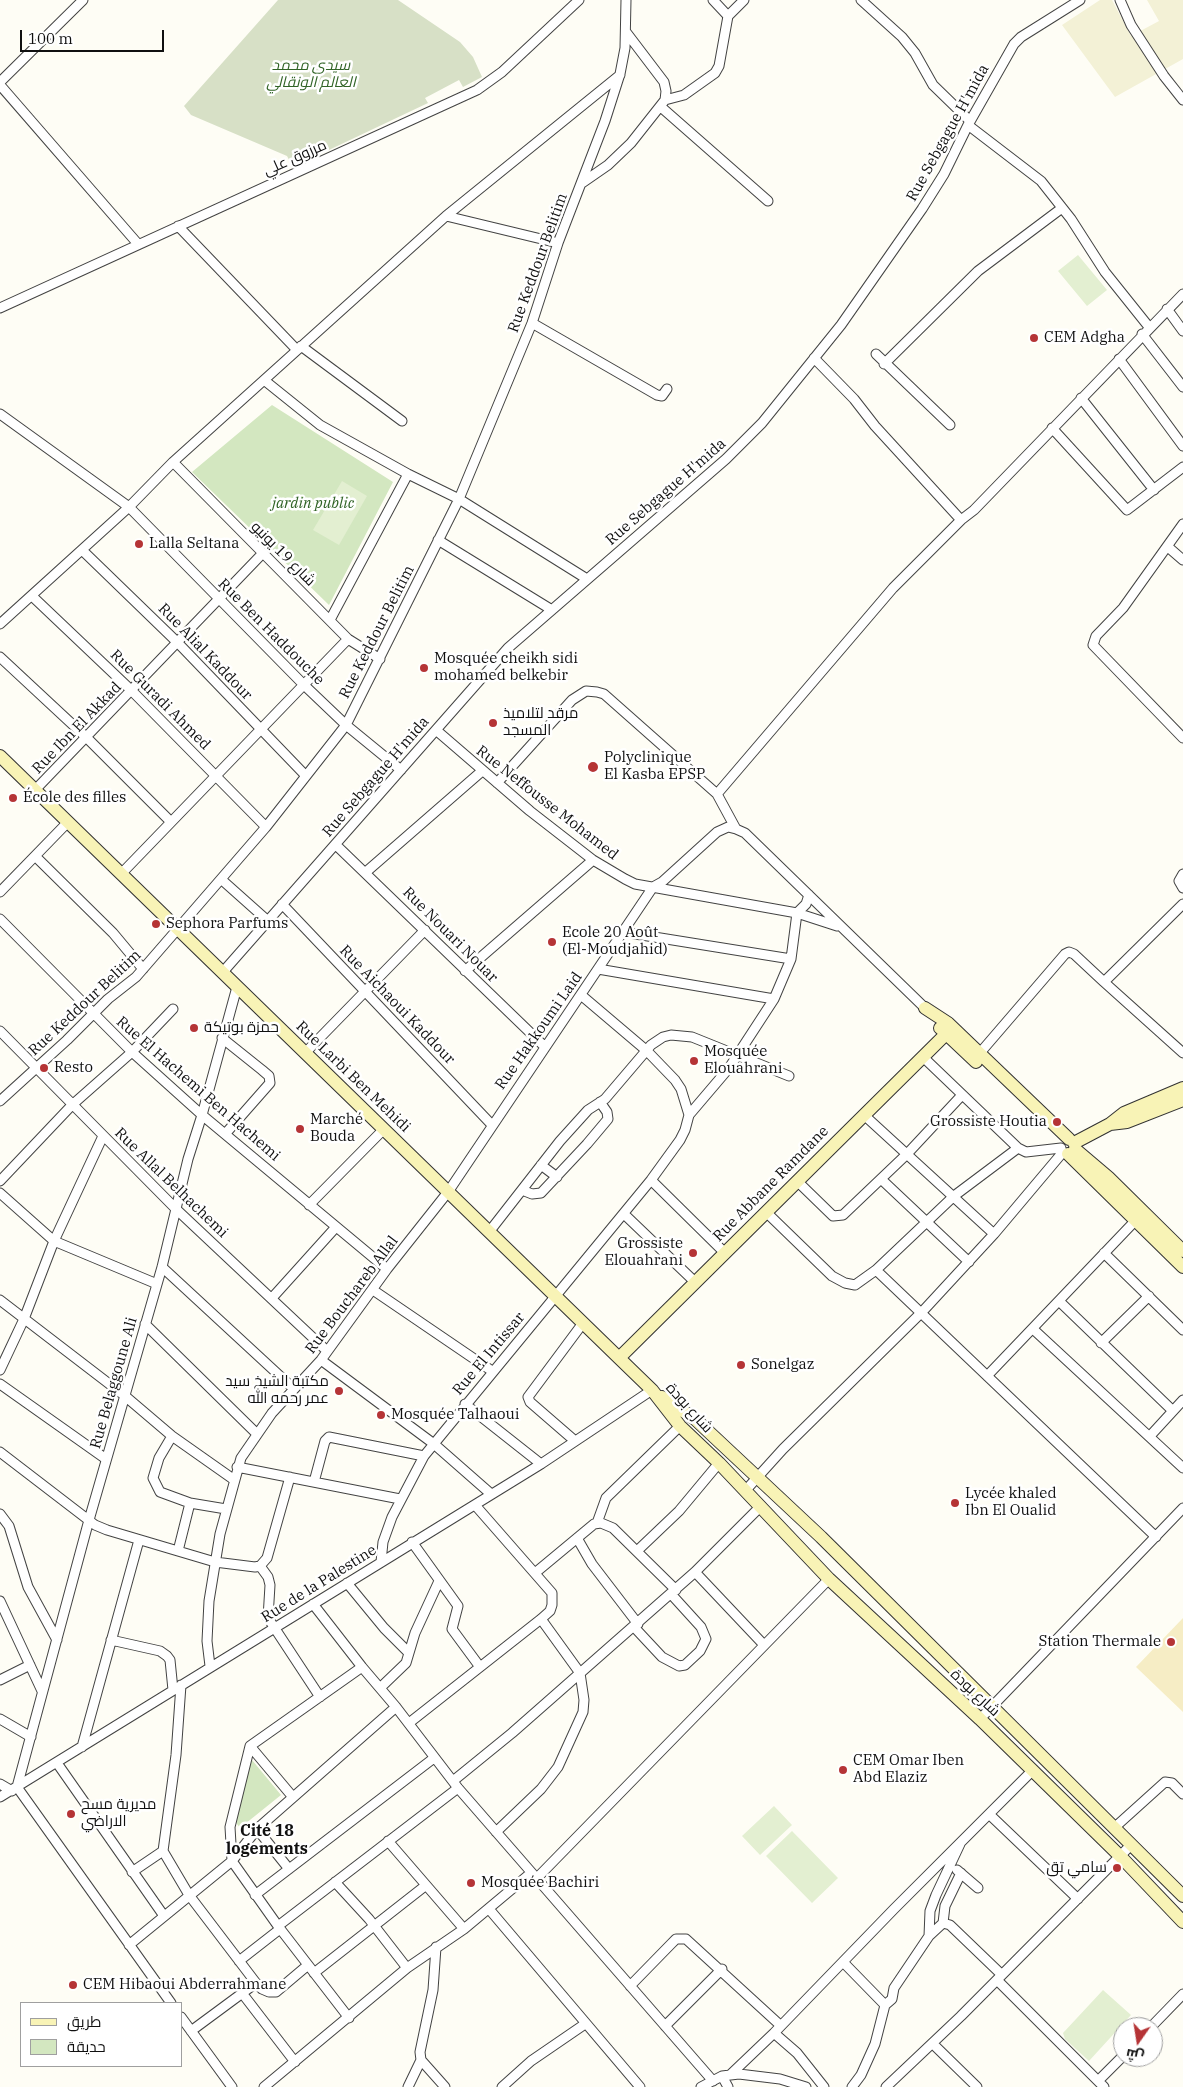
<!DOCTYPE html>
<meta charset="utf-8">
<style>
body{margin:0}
#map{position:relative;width:1183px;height:2087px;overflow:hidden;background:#fefdf5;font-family:"IBM Plex Serif",Cairo,serif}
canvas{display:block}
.legend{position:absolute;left:20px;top:2002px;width:162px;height:65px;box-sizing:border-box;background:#fff;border:1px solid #9f9f9f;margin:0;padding:6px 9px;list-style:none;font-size:15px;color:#101010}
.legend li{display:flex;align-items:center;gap:10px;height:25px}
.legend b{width:25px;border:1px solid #9f9f9f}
.north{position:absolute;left:1113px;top:2017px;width:50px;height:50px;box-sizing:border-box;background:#fff;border:1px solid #9f9f9f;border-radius:50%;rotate:193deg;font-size:14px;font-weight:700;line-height:20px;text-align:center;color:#101010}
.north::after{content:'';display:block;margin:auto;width:18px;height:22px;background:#b53436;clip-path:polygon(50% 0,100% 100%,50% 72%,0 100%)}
.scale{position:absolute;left:20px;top:30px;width:144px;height:22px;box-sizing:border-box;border:2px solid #101010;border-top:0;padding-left:6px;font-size:15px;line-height:18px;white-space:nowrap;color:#101010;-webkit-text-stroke:4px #fff;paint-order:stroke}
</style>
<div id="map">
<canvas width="1183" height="2087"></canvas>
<ul class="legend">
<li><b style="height:6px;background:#f8f3b6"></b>طريق</li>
<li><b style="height:14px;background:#d3e7c0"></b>حديقة</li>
</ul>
<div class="north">ش</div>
<div class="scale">100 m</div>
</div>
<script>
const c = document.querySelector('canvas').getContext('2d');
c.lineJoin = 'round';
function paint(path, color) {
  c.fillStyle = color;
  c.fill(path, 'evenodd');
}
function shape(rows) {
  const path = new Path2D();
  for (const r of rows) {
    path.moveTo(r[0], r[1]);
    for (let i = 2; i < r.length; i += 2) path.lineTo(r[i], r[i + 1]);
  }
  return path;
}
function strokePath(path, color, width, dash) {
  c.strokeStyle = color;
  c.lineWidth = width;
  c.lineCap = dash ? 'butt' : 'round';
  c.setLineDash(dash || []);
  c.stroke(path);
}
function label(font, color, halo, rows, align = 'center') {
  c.font = font + ' "IBM Plex Serif",Cairo,serif';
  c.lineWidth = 5;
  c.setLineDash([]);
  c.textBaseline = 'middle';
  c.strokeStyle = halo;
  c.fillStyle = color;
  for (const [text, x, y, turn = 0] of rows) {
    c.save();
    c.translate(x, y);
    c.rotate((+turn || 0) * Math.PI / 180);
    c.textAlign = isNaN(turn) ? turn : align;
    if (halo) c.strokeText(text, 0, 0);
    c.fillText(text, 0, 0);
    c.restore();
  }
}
paint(shape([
 [1100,0,1112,0,1131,36,1159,21,1147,0,1183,0,1183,59,1115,97,1062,25]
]), '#f3f1d6');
paint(shape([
 [272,405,393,482,329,605,192,472],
 [252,1760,281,1795,240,1828,234,1820]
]), '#d3e7c0');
paint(shape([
 [1183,1618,1183,1712,1136,1667]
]), '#f6edc5');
paint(shape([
 [278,0,398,0,460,42,473,57,482,77,463,87,459,80,425,98,428,103,293,167,287,156,191,115,184,106]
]), '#d7e0c6');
paint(shape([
 [1078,255,1107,290,1087,306,1058,271],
 [342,481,367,496,339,545,313,530],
 [774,1806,792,1825,760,1855,742,1836],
 [792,1831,838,1878,812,1903,766,1856],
 [1103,1990,1131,2015,1089,2061,1065,2039,1063,2033]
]), '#e3efd1');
const street = shape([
 [713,0,728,16],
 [861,0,902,37,915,53,933,85,970,121],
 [1120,0,1131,25,1164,76,1183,100],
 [0,82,83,0],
 [0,85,138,244],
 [665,100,684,95,715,73,719,66,728,16,744,0],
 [661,107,768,201],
 [968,125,1041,181,1071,219,1105,272,1149,327],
 [582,183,608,165,631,143,665,100,666,91,664,82,626,32],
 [446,216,558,243],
 [178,226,297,350],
 [0,308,477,90,502,72,579,0],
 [1167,309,1183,331],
 [532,323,657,395,662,396,667,389],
 [1142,334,1183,387],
 [301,346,402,421],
 [876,354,950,425],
 [814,358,854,399,875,426,961,520],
 [1119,359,1183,446],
 [884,364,978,271,1062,208],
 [264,380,320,425,408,474,459,499,587,579],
 [1081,398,1154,490],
 [0,414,129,507,303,684,346,725,401,770],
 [1052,428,1127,510,1183,467],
 [173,462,348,639,380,659],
 [1183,524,1123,608,1096,636,1093,645,1183,738],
 [438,540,552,610],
 [1168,547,1183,560],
 [82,550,178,643,306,776],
 [32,596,132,691,266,827],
 [330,620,408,474],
 [0,624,129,507,173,462,446,216,620,75],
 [0,657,87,738,171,822],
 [436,730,530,811,593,860,625,879,635,884,797,913,837,926],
 [497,783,572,700,586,691,597,692,604,694,717,794,736,829],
 [35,790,262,554],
 [717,794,893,588,961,520,974,510,1183,294],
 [336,845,544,1046],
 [36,857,113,933,143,969],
 [366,872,482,771],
 [121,874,348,639],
 [1183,874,1179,881,1183,888],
 [222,880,268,921],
 [0,892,68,822],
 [282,904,492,1125],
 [0,919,132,1052,202,1115,387,1269],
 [623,932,791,959],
 [598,969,774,999],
 [465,971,593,860],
 [222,973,508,648,726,459,762,423,841,325,922,209,944,174,968,125,1014,44,1021,37,1080,0],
 [1104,982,1183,1053],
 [0,1031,176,1209,327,1351],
 [222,1038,262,1070,269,1076,270,1083,226,1133],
 [305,1053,425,930],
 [979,1054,1065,954,1069,952,1074,954,1104,982,1183,904],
 [923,1057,1018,1148],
 [0,1101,67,1040,108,999,136,977,266,827,346,725,459,499,532,323,558,243,605,121,620,74,625,48,626,0],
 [689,1115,729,1068,774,999,791,959,797,913,806,904,809,895],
 [864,1115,994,1234],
 [541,1165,557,1177],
 [881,1179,969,1262],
 [651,1180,725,1253],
 [0,1181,72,1105,132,1052,173,1009],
 [797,1181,833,1216,843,1215,907,1154,962,1095],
 [522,1190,532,1194,541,1193,587,1144,608,1119,607,1112,600,1102],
 [0,1193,54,1241,157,1284],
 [309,1205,384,1129],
 [766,1212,832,1276,845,1283,855,1285,876,1270,954,1196,1018,1148,1026,1152,1061,1148],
 [624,1214,695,1282],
 [489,1232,560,1141,588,1110,605,1099,651,1045,663,1037,671,1035,692,1037,789,1076],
 [1104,1253,1183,1330],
 [162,1267,294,1389],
 [876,1270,1156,1537],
 [373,1290,492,1371],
 [272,1298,336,1227],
 [0,1300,125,1396,172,1436,233,1479],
 [1059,1301,1173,1411],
 [145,1324,256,1433],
 [1033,1329,1183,1468],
 [1101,1343,1149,1296],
 [321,1360,434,1444,491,1494],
 [0,1370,24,1319,54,1241,103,1136],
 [987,1376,1135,1221],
 [0,1384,106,1459],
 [465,1404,541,1464],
 [172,1436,159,1458,153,1478,160,1492,190,1503,178,1551],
 [1150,1436,1183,1400],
 [575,1441,530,1402,528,1397,583,1323],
 [0,1452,95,1525,107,1530,215,1562,255,1567,260,1566,267,1558,290,1477],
 [237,1467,400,1499],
 [314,1482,325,1441,329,1437,424,1456],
 [745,1491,783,1449,922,1312,994,1234,1063,1152],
 [190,1503,226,1509],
 [0,1514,9,1526,28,1587,57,1640],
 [597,1523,606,1498,680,1426],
 [577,1538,592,1564,638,1624],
 [412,1542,458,1606,452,1629,480,1667],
 [637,1551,679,1511,719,1463],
 [381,1562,383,1542,392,1517,424,1456,651,1180,680,1140,685,1130,689,1115,681,1089,675,1080,647,1051,581,995],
 [260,1566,268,1577,270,1585,268,1618,320,1697],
 [695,1572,764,1645],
 [535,1573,594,1524,601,1523,613,1528,676,1590],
 [347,1583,384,1628,409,1653],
 [0,1601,42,1691],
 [313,1604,362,1667,396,1707,458,1788,713,2081],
 [634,1627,662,1657,679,1666,685,1665,700,1651,706,1639,701,1627,671,1594],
 [111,1640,160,1651,167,1656,170,1660,173,1690],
 [210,1666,207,1641,209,1601,220,1534,241,1458,272,1413,321,1360,387,1269,448,1192,653,887,662,882,717,832,728,827,736,829,745,833,925,1008],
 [0,1680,30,1665],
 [181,1685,176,1755,163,1851,189,1895,256,1983,191,2031],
 [380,1688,406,1663,415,1633,439,1581],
 [0,1719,31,1737],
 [980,1719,1183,1508],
 [409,1723,541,1619,550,1611,552,1605,552,1593,475,1505],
 [250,1746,292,1796],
 [82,1747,139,1540],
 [57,1763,164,1916],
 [453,1781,512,1733,695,1572,761,1506],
 [0,1784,12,1791],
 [17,1787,89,1520,162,1267,188,1159,202,1115,237,987],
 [17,1787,171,2003],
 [0,1797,541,1464,652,1390],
 [990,1815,1078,1899],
 [1114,1828,1165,1782,1172,1783,1183,1794],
 [257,1829,289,1869],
 [496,1832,541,1789,558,1767,583,1712,584,1700,580,1673,541,1619],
 [388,1841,464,1929],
 [957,1870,978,1888],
 [132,1872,163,1851],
 [536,1879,829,1579],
 [335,1882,369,1919,407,1968],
 [255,1895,434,1758],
 [489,1909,640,2087],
 [943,1923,945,1906,961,1873],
 [278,1926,232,1861,230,1827,250,1746,362,1667],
 [929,1936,930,1911,936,1895,960,1844],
 [129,1945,232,1861,257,1829,396,1707],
 [436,1947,433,1990,420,2052,421,2060,445,2087],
 [239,1961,280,1929],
 [843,1962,885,2005,892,1999,894,1988,929,1936,943,1923,950,1925,1002,1975],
 [314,1973,425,1886],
 [997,1980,1104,2087],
 [256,1983,262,1989,269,1992,276,1992,308,1965],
 [630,1986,671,1944,676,1939,686,1939,780,2025],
 [242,1993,295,2062],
 [181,2017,232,2087],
 [349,2018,278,1926,458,1788],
 [665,2026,722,1969],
 [1151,2027,1183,1994],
 [774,2033,894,1909,1032,1771],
 [933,2044,977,2087],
 [730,2075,774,2033,797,2053,824,2087],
 [722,2076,728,2087],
 [1098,2081,1123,2056],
 [264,2087,407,1968,464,1929,531,1873],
 [408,2087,421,2060],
 [502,2087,531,2061,585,2024],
 [701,2087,722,2076,739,2074,780,2079,806,2087],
 [852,2087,861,2075,875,2044,885,2005],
 [886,2087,961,2016,1131,1845]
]);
const secondary = shape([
 [0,756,619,1358,652,1390,680,1426,719,1463,829,1579,980,1719,1121,1857,1183,1922],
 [925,1008,948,1023,1069,1139],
 [940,1028,976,1062],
 [1110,1124,1127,1122,1183,1100],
 [1074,1143,1110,1124,1124,1113,1183,1088],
 [1075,1149,1108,1177,1183,1251],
 [1068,1154,1183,1267],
 [619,1358,946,1034],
 [662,1397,695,1419,821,1537,1183,1896]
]);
strokePath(street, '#434343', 11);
strokePath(secondary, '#323232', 14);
strokePath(street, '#fff', 9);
strokePath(secondary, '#f8f3b6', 12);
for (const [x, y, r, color] of [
 [1034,338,5,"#b53436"],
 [139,544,5,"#b53436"],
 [424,668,5,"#b53436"],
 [493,723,5,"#b53436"],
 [593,767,6,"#b53436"],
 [13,798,5,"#b53436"],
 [156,924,5,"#b53436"],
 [552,942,5,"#b53436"],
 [194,1028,5,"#b53436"],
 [694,1061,5,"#b53436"],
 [44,1068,5,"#b53436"],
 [1057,1122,5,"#b53436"],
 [300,1129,5,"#b53436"],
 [693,1253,5,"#b53436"],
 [741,1365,5,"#b53436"],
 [339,1391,5,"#b53436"],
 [381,1415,5,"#b53436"],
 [955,1503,5,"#b53436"],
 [1171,1642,5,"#b53436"],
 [843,1770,5,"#b53436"],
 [71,1814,5,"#b53436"],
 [1117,1868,5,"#b53436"],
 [471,1883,5,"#b53436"],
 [73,1985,5,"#b53436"]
]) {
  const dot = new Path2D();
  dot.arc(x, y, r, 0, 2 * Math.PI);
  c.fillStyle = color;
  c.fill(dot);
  strokePath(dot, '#fff', 2);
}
label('italic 15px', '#306326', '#fff', [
 ["سيدي محمد",311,66],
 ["العالم الونقالي",311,83],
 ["jardin public",313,504]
]);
label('15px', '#101010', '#fff', [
 ["Rue Sebgague H'mida",948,133,-61],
 ["مرزوق علي",295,158,-24],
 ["Rue Keddour Belitim",538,263,-70],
 ["Rue Sebgague H'mida",666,492,-41],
 ["شارع 19 يونيو",283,554,45],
 ["Rue Ben Haddouche",271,632,45],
 ["Rue Keddour Belitim",377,632,-63],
 ["Rue Alial Kaddour",205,652,46],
 ["Rue Guradi Ahmed",160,700,45],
 ["Rue Ibn El Akkad",77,728,-46],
 ["Rue Sebgague H'mida",376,777,-49],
 ["Rue Neffousse Mohamed",547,803,38],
 ["Rue Nouari Nouar",450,935,45],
 ["Rue Keddour Belitim",85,1003,-43],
 ["Rue Aichaoui Kaddour",397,1005,46],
 ["Rue Hakkoumi Laid",539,1031,-55],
 ["Rue Larbi Ben Mehidi",353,1077,44],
 ["Rue El Hachemi Ben Hachemi",198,1089,41],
 ["Rue Allal Belhachemi",171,1183,44],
 ["Rue Abbane Ramdane",771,1184,-45],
 ["Rue Bouchareb Allal",352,1295,-53],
 ["Rue El Intissar",489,1354,-50],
 ["Rue Belaggoune Ali",114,1383,-74],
 ["شارع بودة",689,1408,48],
 ["Rue de la Palestine",319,1584,-32],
 ["شارع بودة",975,1693,43]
]);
label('15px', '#101010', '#fff', [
 ["CEM Adgha",1044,338],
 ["Lalla Seltana",149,544],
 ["Mosquée cheikh sidi",434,659],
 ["mohamed belkebir",434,676],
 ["مرقد لتلاميذ",503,714],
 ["المسجد",503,731],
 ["Polyclinique",604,758],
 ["El Kasba EPSP",604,775],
 ["École des filles",23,798],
 ["Sephora Parfums",166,924],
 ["Ecole 20 Août",562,933],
 ["(El-Moudjahid)",562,950],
 ["حمزة بوتيكة",204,1028],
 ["Mosquée",704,1052],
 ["Elouahrani",704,1069],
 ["Resto",54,1068],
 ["Marché",310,1120],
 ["Bouda",310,1137],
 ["Grossiste Houtia",1047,1122,"right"],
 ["Grossiste",683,1244,"right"],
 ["Elouahrani",683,1261,"right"],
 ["Sonelgaz",751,1365],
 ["مكتبة الشيخ سيد",329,1382,"right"],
 ["عمر رحمه الله",329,1399,"right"],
 ["Mosquée Talhaoui",391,1415],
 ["Lycée khaled",965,1494],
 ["Ibn El Oualid",965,1511],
 ["Station Thermale",1161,1642,"right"],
 ["CEM Omar Iben",853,1761],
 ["Abd Elaziz",853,1778],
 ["مديرية مسح",81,1805],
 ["الاراضي",81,1822],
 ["سامي تق",1107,1868,"right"],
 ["Mosquée Bachiri",481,1883],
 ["CEM Hibaoui Abderrahmane",83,1985]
], 'left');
label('bold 16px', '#101010', '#fff', [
 ["Cité 18",267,1831],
 ["logements",267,1849]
]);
</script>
